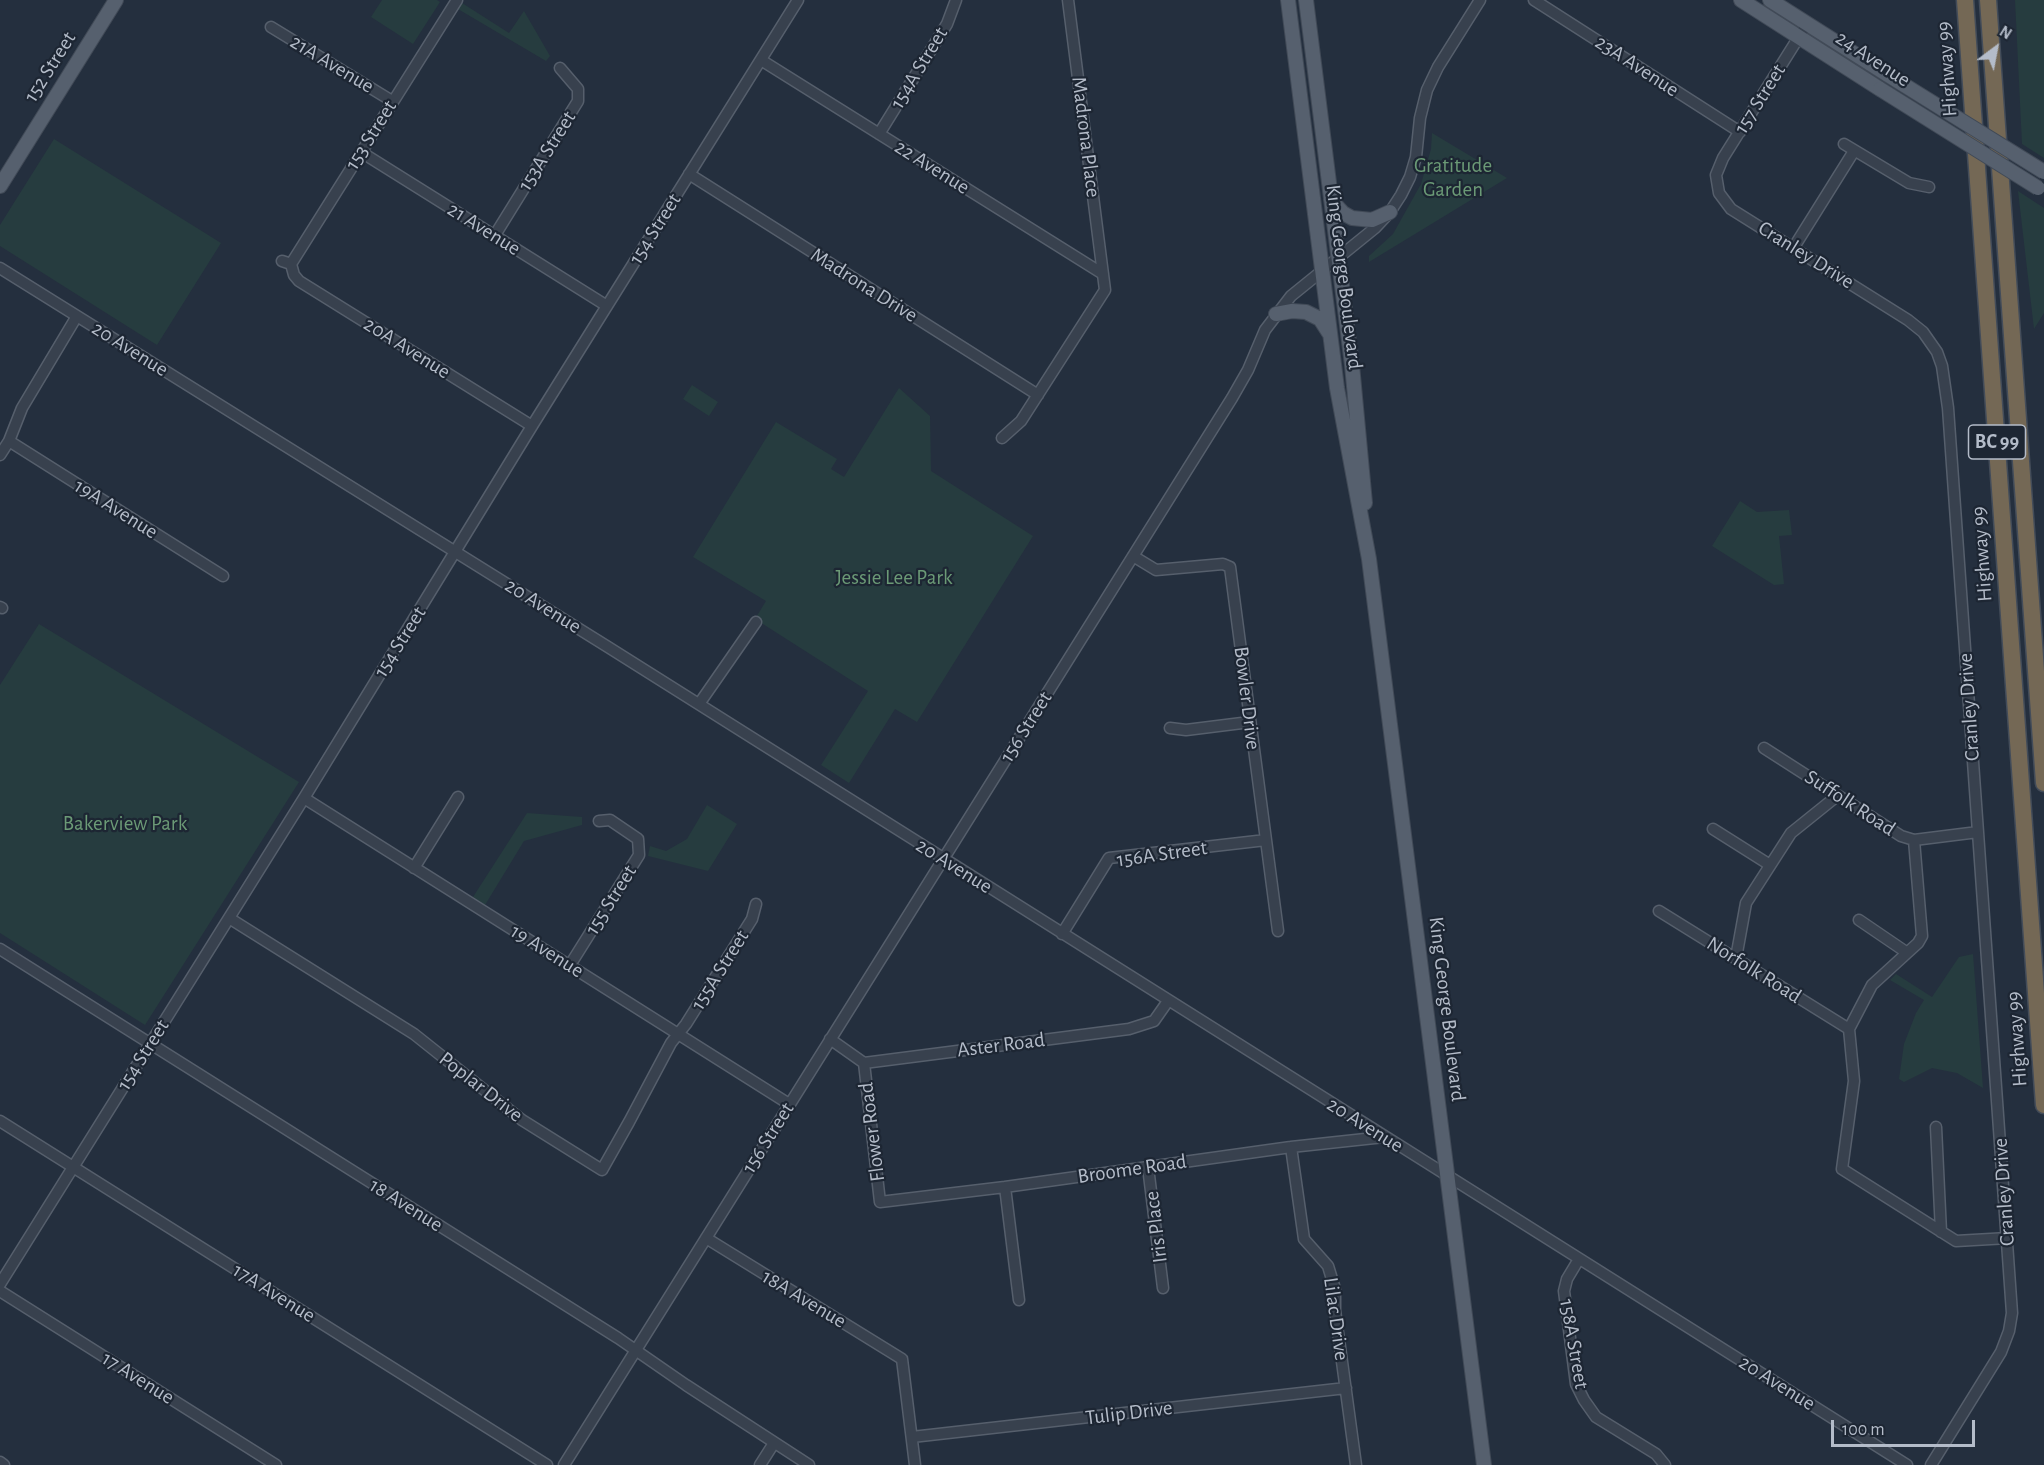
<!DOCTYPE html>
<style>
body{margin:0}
#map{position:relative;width:2044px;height:1465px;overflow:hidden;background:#242f3e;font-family:"Alegreya Sans",sans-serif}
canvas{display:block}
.north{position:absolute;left:1966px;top:18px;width:60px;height:60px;-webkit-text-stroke:4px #1d2633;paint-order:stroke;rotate:32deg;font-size:16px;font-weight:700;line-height:24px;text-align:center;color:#b4bcc9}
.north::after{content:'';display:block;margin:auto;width:21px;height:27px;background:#b4bcc9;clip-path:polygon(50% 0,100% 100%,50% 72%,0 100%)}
.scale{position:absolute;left:1831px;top:1420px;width:144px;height:27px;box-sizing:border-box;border:3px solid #b4bcc9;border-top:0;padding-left:8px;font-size:18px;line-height:21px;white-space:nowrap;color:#b4bcc9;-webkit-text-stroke:4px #1d2633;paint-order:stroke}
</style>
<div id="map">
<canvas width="2044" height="1465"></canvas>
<div class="north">N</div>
<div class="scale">100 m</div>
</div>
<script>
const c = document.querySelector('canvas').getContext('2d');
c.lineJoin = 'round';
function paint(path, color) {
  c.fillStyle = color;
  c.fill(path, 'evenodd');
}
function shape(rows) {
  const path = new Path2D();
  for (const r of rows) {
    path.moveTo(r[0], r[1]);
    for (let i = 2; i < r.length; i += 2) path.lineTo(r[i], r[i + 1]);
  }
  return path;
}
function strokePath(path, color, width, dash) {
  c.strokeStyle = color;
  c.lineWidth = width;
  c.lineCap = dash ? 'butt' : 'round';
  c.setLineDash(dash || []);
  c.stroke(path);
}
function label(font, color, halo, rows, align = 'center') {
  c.font = font + ' "Alegreya Sans",sans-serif';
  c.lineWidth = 4.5;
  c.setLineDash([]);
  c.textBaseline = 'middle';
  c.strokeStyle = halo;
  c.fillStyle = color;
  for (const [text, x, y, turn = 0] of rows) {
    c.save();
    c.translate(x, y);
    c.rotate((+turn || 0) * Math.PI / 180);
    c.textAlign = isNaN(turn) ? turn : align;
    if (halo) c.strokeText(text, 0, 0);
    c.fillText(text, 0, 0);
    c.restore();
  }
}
paint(shape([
 [382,0,437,0,440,2,413,44,371,17],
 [2015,0,2044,0,2044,158,2022,144],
 [462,3,509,33,524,11,550,56,546,61,458,9],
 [1432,133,1507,178,1369,262,1369,256,1393,234,1421,184,1431,149],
 [54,139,221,243,157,345,0,246,0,225],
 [2018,191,2044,208,2044,313,2034,329],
 [692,385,718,402,709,416,683,399],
 [899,388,930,416,931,471,1033,536,917,722,895,709,849,783,821,765,868,691,755,619,766,601,693,557,776,422,837,459,831,469,844,477],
 [1740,501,1757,512,1789,510,1792,535,1779,536,1784,584,1774,585,1712,546],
 [39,624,299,782,145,1025,0,933,0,685],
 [707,805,737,824,708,871,648,856,650,846,666,851,687,839],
 [527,813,582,817,582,825,524,841,485,905,473,897],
 [1973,954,1983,1088,1957,1073,1932,1068,1904,1082,1899,1079,1904,1044,1916,1013,1924,1000,1890,980,1896,974,1932,997,1959,957]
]), '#263c3f');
const minor = shape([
 [1534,0,1740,132],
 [1807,24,1723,158,1716,175,1719,193,1731,209,1908,320,1923,332,1937,352,1942,366,1948,408,2012,1313,2009,1331,2001,1352,1931,1465],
 [271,27,392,101],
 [761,60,1103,274],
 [879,134,947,24,956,0],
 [1844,144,1909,183,1929,187],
 [361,152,607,306],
 [689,174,1038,395],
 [495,235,578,101,578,89,560,68],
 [1794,247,1854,151],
 [282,261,291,264,457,0],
 [291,264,294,275,299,281,532,426],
 [0,268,608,647,1907,1465],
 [1002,438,1021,421,1105,290,1068,0],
 [9,441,223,576],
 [0,455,9,441,22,408,77,316],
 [1133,556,1156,570,1223,564,1230,567,1278,931],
 [0,607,2,608],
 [699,704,756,622],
 [1170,728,1186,730,1250,722],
 [1764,748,1901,836,1914,840,1978,832],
 [304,798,789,1104],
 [1713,829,1770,865],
 [1914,840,1922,936,1918,943,1872,985,1849,1029,1854,1081,1842,1169,1956,1241,2008,1238],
 [414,868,458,797],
 [1659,911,1849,1029],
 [229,918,414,1034,522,1120,602,1170,629,1122,671,1043,686,1024,752,919,756,904],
 [1859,920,1906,952],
 [1062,934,1109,858,1266,840],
 [0,949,618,1338,686,1385,809,1465],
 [1736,958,1746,903,1791,833,1837,796],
 [570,965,639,855,638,839,610,820,599,821],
 [830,1039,864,1063,1129,1029,1154,1021,1168,1001],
 [864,1063,880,1202,1005,1187,1291,1147,1384,1137],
 [0,1121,547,1465],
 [1936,1127,1941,1232],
 [1291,1147,1304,1239,1328,1266,1335,1289,1335,1310,1356,1465],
 [1148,1167,1163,1288],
 [1005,1187,1019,1300],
 [706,1238,902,1359,915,1465],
 [1579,1259,1567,1279,1564,1291,1576,1384,1584,1400,1596,1417,1656,1454,1665,1465],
 [0,1284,304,798,532,426,798,0],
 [0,1291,276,1465],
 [912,1437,1346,1388],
 [0,1462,4,1465],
 [564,1465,1232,398,1248,370,1265,330,1291,296,1375,228,1390,212,1401,195,1410,177,1416,157,1420,118,1427,90,1438,67,1480,0],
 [760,1465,774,1443]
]);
const major = shape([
 [1288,0,1337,388,1369,559,1484,1465],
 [1306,0,1352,365,1365,503],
 [1741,0,1880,89],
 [1770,0,1888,75],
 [0,186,116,0],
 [1331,200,1343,213,1352,218,1372,220,1390,212],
 [1276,314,1292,311,1306,312,1320,319,1329,333]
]);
const highway = shape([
 [1965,0,2044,1105],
 [1988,0,2044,783]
]);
strokePath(minor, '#565f6c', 13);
strokePath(major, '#414a57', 16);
strokePath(highway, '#434c59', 19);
strokePath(minor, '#38414e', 10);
strokePath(major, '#56606e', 14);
strokePath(highway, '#746855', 16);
const majorBridge = shape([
 [1888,75,2044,172],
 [1880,89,2038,188]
]);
strokePath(majorBridge, '#414a57', 16, []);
strokePath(majorBridge, '#56606e', 14);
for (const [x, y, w] of [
 [1997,442,57]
]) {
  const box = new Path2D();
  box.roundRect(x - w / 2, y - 17, w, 34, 4.5);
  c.fillStyle = '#1d2633';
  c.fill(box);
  strokePath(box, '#b4bcc9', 1.5);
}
label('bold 20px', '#b4bcc9', null, [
 ["BC 99",1997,442]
]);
label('21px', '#b4bcc9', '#1d2633', [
 ["24 Avenue",1873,59,33],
 ["21A Avenue",332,64,31],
 ["23A Avenue",1637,66,33],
 ["152 Street",50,67,-58],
 ["154A Street",919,68,-59],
 ["Highway 99",1947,69,-94],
 ["157 Street",1760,99,-58],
 ["153 Street",371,135,-58],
 ["Madrona Place",1086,137,83],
 ["153A Street",547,151,-58],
 ["22 Avenue",932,167,32],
 ["21 Avenue",484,229,32],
 ["154 Street",655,229,-58],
 ["Cranley Drive",1806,255,32],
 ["King George Boulevard",1344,277,83],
 ["Madrona Drive",864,285,32],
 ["20A Avenue",407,348,32],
 ["20 Avenue",130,349,32],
 ["19A Avenue",116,509,32],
 ["Highway 99",1982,554,-94],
 ["20 Avenue",543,606,32],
 ["154 Street",400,642,-58],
 ["Bowler Drive",1247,698,83],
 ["Cranley Drive",1969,707,-94],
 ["156 Street",1026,727,-58],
 ["Suffolk Road",1850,803,33],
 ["156A Street",1162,854,-8],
 ["20 Avenue",954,866,32],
 ["155 Street",611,900,-58],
 ["19 Avenue",547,951,32],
 ["155A Street",720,970,-58],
 ["Norfolk Road",1754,970,32],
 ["King George Boulevard",1447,1009,83],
 ["Highway 99",2017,1039,-94],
 ["Aster Road",1001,1045,-7],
 ["154 Street",143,1055,-58],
 ["Poplar Drive",481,1087,38],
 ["20 Avenue",1365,1125,32],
 ["Flower Road",872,1132,-97],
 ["156 Street",768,1138,-58],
 ["Broome Road",1132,1169,-8],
 ["Cranley Drive",2004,1192,-94],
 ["18 Avenue",406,1205,32],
 ["Iris Place",1156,1227,-97],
 ["17A Avenue",274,1293,32],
 ["18A Avenue",804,1299,31],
 ["Lilac Drive",1336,1319,82],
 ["158A Street",1574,1344,80],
 ["17 Avenue",138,1378,32],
 ["20 Avenue",1777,1383,32],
 ["Tulip Drive",1129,1413,-7]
]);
label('21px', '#6b9a76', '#1d2633', [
 ["Gratitude",1453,166],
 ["Garden",1453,190],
 ["Jessie Lee Park",894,578],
 ["Bakerview Park",125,824]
]);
</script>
